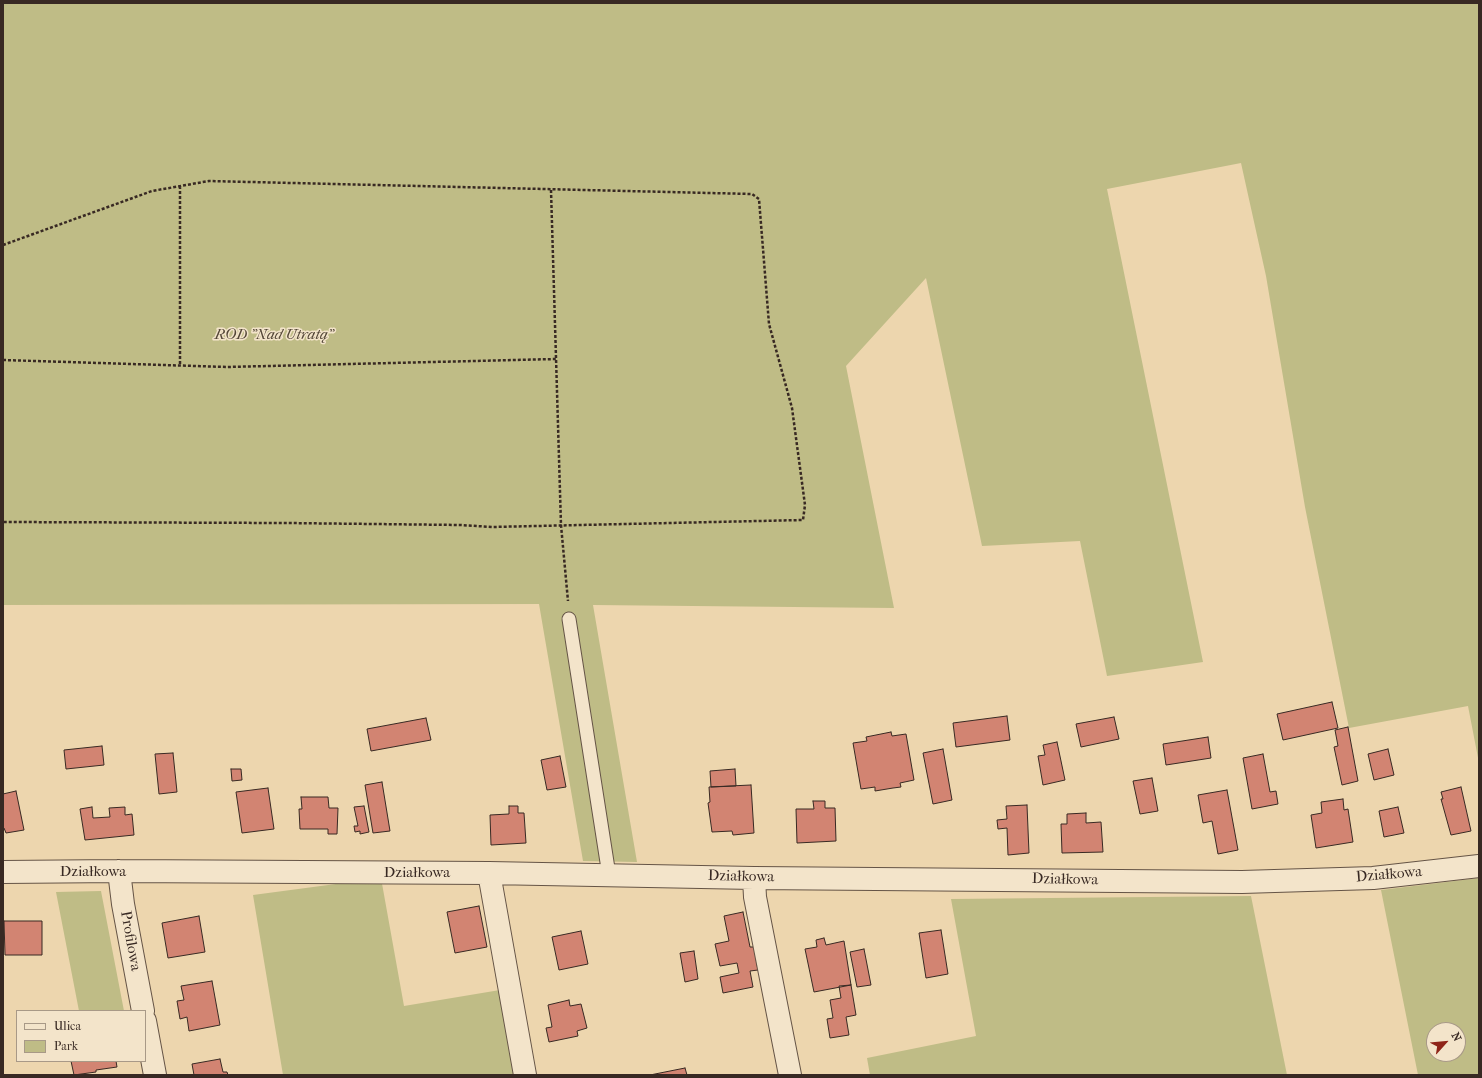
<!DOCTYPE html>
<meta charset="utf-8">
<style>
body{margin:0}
#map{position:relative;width:1482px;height:1078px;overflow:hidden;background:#edd6ae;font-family:"IM FELL French Canon",serif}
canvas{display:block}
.frame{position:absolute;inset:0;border:4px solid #382923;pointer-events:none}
.legend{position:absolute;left:16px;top:1010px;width:130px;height:52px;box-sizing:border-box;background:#f3e4ca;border:1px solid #a89987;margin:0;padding:5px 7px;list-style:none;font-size:12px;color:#382923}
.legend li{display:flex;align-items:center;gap:8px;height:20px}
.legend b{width:20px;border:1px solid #a89987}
.north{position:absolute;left:1426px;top:1022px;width:40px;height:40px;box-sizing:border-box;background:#f3e4ca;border:1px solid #a89987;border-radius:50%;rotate:63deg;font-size:11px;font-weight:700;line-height:16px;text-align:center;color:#382923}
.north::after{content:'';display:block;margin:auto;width:14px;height:18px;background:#8f2418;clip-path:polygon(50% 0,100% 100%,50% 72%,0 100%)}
</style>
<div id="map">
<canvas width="1482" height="1078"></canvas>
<div class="frame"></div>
<ul class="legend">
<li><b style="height:5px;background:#f3e4ca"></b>Ulica</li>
<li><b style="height:11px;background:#bfbc86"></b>Park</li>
</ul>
<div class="north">N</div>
</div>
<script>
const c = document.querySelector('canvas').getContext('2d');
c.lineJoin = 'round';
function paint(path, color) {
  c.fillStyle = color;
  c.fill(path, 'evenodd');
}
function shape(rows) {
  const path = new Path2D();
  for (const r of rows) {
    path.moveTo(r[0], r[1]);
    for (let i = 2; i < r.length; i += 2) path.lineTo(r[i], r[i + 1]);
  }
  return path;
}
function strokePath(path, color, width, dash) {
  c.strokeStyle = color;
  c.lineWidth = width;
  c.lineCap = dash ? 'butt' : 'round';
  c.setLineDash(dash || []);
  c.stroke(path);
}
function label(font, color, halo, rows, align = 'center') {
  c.font = font + ' "IM FELL French Canon",serif';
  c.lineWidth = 3;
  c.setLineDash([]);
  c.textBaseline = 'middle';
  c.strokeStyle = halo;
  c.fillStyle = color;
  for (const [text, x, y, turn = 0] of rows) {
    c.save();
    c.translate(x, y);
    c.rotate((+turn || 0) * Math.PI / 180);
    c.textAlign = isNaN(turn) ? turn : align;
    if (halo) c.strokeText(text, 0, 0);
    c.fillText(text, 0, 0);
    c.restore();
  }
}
paint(shape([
 [3,3,1479,3,1479,763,1468,706,1349,728,1305,507,1266,276,1241,163,1107,189,1203,662,1107,676,1080,541,982,546,926,278,846,366,894,608,593,605,637,862,583,861,539,604,3,605],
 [381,878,404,1006,500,990,517,1075,283,1075,253,895],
 [1479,878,1479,1075,1418,1075,1381,890],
 [1434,1030,1458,1030,1458,1054,1434,1054],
 [101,891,124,1011,79,1011,56,892],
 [1251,896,1287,1075,870,1075,867,1058,976,1036,951,899]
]), '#bfbc86');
const building = shape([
 [1332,702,1338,728,1283,740,1277,714,1332,702],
 [1007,716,1010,740,956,747,953,723,1007,716],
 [1114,717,1119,739,1081,747,1076,724,1114,717],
 [426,718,431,740,371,751,367,729,426,718],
 [1348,727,1358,781,1342,785,1334,747,1338,746,1335,730,1348,727],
 [891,732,892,736,906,734,914,780,900,783,901,787,893,788,875,791,875,787,861,789,853,743,867,741,866,737,891,732],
 [1208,737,1211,758,1166,765,1163,744,1208,737],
 [1057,742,1065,780,1043,785,1038,756,1045,755,1043,745,1057,742],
 [102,746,104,765,66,769,64,750,102,746],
 [943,749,952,800,933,804,923,753,943,749],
 [1388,749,1394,775,1374,780,1368,754,1388,749],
 [173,753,177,792,159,794,155,754,173,753],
 [1263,754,1270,792,1276,791,1278,804,1252,809,1243,758,1263,754],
 [560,756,566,787,547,790,541,760,560,756],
 [231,769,241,769,242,780,232,781,231,769],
 [735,769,736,786,711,787,710,771,735,769],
 [1152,778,1158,811,1140,814,1133,781,1152,778],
 [382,782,390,831,373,833,365,785,382,782],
 [751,785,754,833,733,835,732,831,712,832,708,803,710,802,709,787,751,785],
 [1461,787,1471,831,1451,835,1441,799,1443,799,1441,792,1461,787],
 [268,788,274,829,242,833,236,792,268,788],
 [1227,790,1238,850,1218,854,1212,821,1203,823,1198,795,1227,790],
 [16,791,24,830,6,833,4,828,3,829,3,794,16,791],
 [301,797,328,797,329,808,338,808,337,834,328,834,328,829,300,829,299,809,302,809,301,797],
 [1343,799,1344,810,1348,809,1353,842,1316,848,1311,815,1322,813,1321,802,1343,799],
 [813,801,825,801,825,808,835,808,836,841,797,843,796,809,814,809,813,801],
 [1027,805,1029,853,1008,855,1007,828,998,829,997,820,1007,819,1006,806,1027,805],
 [364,806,369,832,360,834,360,831,355,832,354,826,358,826,354,807,364,806],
 [509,806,518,806,518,813,524,813,526,843,491,845,490,815,509,814,509,806],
 [92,807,93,818,110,817,109,808,125,807,125,815,132,814,134,835,85,840,80,809,92,807],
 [1398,807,1404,833,1384,837,1379,811,1398,807],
 [1086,813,1086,823,1101,822,1103,852,1062,853,1061,824,1067,824,1067,814,1086,813],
 [479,906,487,947,455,953,447,912,479,906],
 [743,912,750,947,754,947,758,970,750,971,753,987,723,993,720,977,739,973,737,963,720,966,715,944,729,941,724,916,743,912],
 [199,916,205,952,168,958,162,923,199,916],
 [4,921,42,921,42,955,5,955,4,921],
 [941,930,948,974,926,978,919,933,941,930],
 [581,931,588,964,559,970,552,937,581,931],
 [824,938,826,945,844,941,851,985,814,992,805,949,817,947,816,940,824,938],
 [864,949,871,985,857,987,850,952,864,949],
 [694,951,698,979,685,982,680,953,694,951],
 [212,981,220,1025,189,1031,187,1017,180,1019,177,1001,184,1000,181,986,212,981],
 [851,985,856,1015,846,1017,849,1035,830,1038,827,1019,833,1018,830,1000,841,998,839,986,851,985],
 [569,1000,570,1006,581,1004,587,1028,577,1031,578,1036,549,1042,546,1028,552,1027,548,1005,569,1000],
 [220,1059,223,1072,227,1072,228,1075,194,1075,192,1064,220,1059],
 [71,1061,116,1061,117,1067,96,1070,96,1072,74,1075,71,1061],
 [685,1068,687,1075,650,1075,685,1068]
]);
paint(building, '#d28472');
strokePath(building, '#382923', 1);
const lane = shape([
 [569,619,609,875]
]);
const street = shape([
 [119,871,123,904,143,1011],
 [3,872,119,871,489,873,754,878,1242,882,1373,878,1479,866],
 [489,873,525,1075],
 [754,878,755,897,790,1075],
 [145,1021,155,1075]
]);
strokePath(lane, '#655446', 15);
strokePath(street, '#655446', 24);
strokePath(shape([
 [180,186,180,365],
 [551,190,561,525,568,601],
 [3,245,152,191,209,181,752,194,759,199,769,324,792,408,805,505,803,520,492,527,460,525,286,523,3,522],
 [3,360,227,367,556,359]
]), '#382923', 2.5, [3, 2]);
strokePath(lane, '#f3e4ca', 13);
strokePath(street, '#f3e4ca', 22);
label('italic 15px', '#534637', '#f3e4ca', [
 ["ROD \"Nad Utratą\"",274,335]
]);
label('15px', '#382923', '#f3e4ca', [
 ["Działkowa",93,872],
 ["Działkowa",417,873],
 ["Działkowa",1389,875,-5],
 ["Działkowa",741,877,1],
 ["Działkowa",1065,880,1],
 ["Profilowa",130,941,80]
]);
</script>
